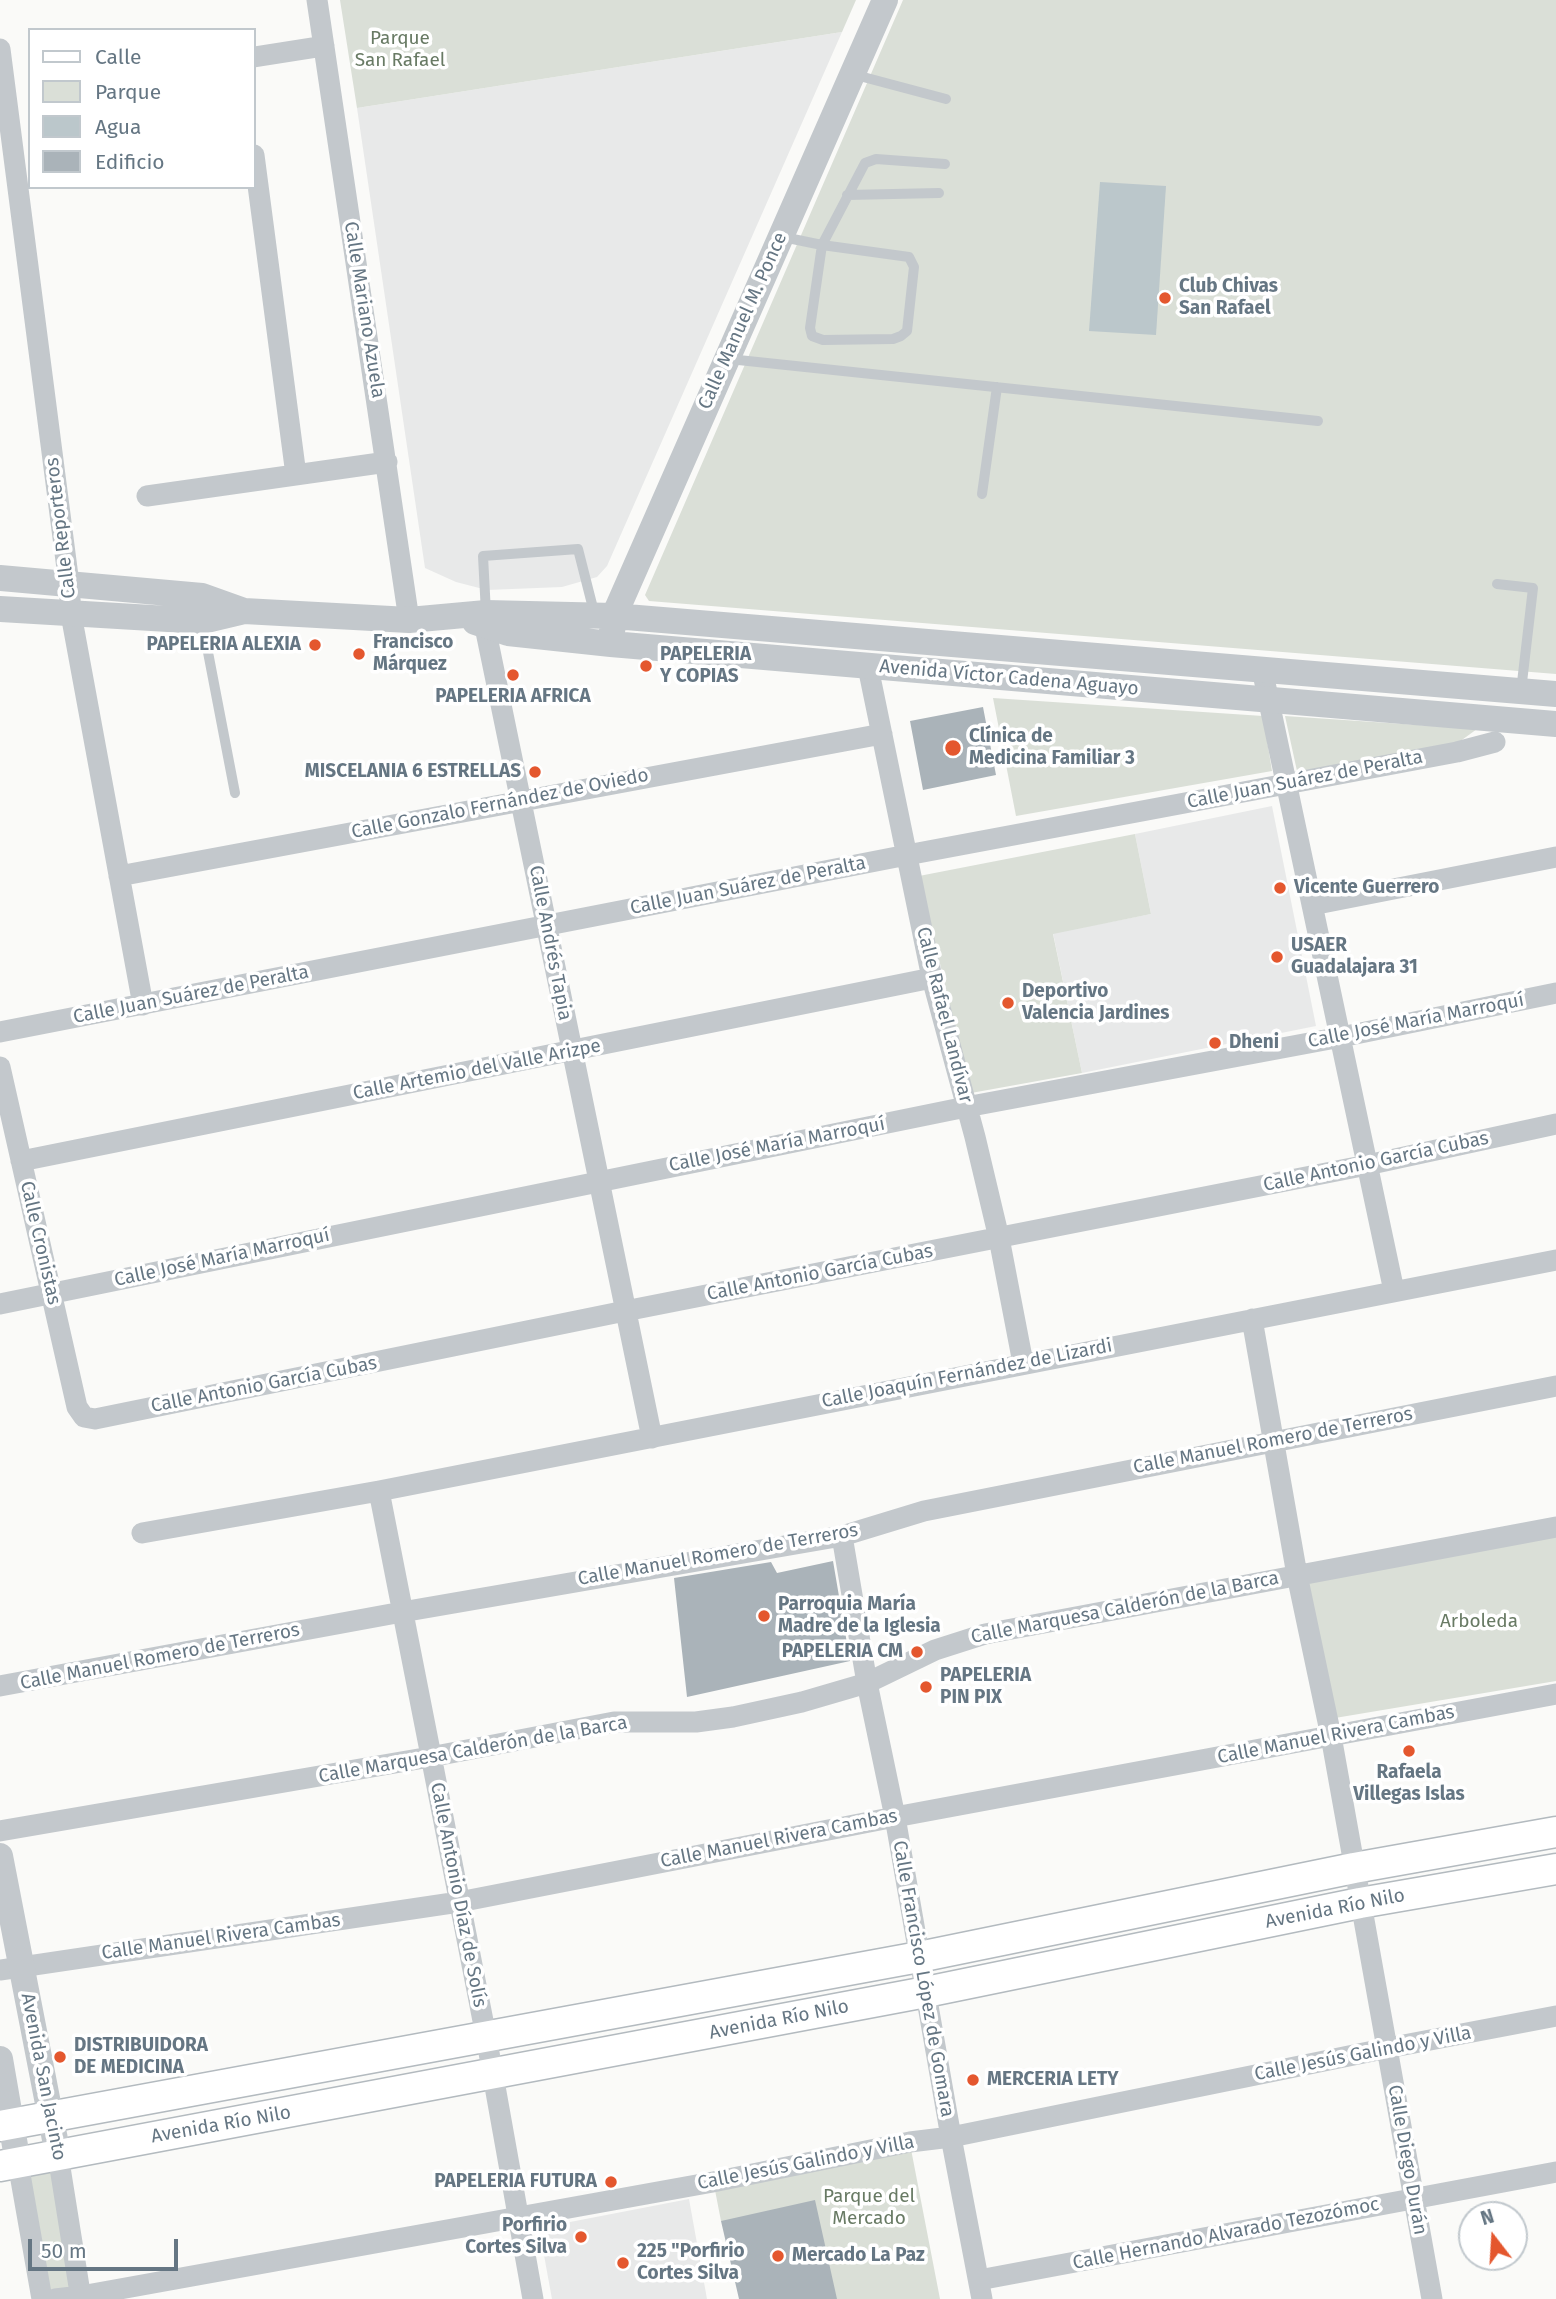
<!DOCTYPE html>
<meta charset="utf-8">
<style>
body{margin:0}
#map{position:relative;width:1556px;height:2299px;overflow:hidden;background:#fafaf8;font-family:"Fira Sans",sans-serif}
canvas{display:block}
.legend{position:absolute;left:28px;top:28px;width:228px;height:161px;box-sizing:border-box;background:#fff;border:2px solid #c1c8cd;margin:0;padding:9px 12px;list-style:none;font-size:21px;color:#657683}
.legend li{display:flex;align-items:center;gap:14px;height:35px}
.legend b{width:35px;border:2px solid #c1c8cd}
.north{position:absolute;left:1458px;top:2201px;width:70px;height:70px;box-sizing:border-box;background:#fff;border:2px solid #c1c8cd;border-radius:50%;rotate:343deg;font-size:19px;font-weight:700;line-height:28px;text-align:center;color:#657683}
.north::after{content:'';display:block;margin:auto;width:24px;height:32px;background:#e4572e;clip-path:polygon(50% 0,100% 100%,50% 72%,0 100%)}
.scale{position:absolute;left:28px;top:2239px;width:150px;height:32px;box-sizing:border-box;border:4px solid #657683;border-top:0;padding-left:9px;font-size:21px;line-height:24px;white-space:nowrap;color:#657683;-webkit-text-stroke:5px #fff;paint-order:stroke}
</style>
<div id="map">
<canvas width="1556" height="2299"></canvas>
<ul class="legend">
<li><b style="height:9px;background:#fff"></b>Calle</li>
<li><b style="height:19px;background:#dadfd7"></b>Parque</li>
<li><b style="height:19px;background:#bbc7cb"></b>Agua</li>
<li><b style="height:19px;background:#aab3b9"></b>Edificio</li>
</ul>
<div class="north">N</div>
<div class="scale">50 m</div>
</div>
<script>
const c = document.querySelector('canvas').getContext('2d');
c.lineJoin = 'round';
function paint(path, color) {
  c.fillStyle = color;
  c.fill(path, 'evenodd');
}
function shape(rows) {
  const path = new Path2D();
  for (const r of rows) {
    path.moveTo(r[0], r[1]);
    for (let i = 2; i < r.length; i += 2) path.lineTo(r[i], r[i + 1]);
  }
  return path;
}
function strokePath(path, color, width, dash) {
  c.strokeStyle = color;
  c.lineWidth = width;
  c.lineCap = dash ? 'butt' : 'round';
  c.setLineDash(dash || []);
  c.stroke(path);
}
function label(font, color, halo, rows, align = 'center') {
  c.font = font + ' "Fira Sans",sans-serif';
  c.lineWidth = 7;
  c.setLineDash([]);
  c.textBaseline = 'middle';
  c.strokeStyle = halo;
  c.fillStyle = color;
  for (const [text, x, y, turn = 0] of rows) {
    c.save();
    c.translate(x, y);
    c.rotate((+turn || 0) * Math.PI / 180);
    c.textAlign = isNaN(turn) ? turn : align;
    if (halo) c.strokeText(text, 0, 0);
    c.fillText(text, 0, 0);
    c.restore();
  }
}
paint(shape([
 [842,32,607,566,597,577,562,587,487,590,456,582,425,568,357,108],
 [1272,806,1316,1026,1082,1073,1053,933,1151,914,1135,834],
 [689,2199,707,2299,552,2299,539,2228]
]), '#e8e9e9');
paint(shape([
 [340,0,856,0,842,32,357,108],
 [903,0,1556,0,1556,674,649,601,645,595],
 [993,698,1263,716,1272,771,1016,816],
 [1285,716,1477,729,1455,745,1417,757,1297,771],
 [1135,834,1151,914,1053,934,1082,1073,971,1093,919,876],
 [1556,1535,1556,1681,1335,1718,1305,1580],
 [910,2144,940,2299,837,2299,721,2221,714,2185],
 [56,2157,77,2288,42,2294,21,2164]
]), '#dadfd7');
paint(shape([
 [1100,182,1166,186,1156,335,1089,331]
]), '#bbc7cb');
paint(shape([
 [983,707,996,775,923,790,910,721],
 [833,1561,850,1661,687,1697,674,1578,771,1562,777,1573],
 [815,2200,837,2299,739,2299,721,2221]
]), '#aab3b9');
const secondary = shape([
 [0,2126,919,1957,1354,1868,1556,1832],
 [0,2166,926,1992,1360,1903,1556,1869]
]);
strokePath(secondary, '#b3babf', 33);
strokePath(shape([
 [852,74,946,99],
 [847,195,939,193],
 [783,237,822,245,909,257,914,267,907,331,901,336,893,339,823,340,812,336,810,328,822,245,865,163,876,159,945,164],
 [729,359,1318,421],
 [982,494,997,387],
 [1497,584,1533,588,1521,691],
 [486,613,483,556,578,549,595,616],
 [202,621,235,793]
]), '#c3c8cc', 10);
strokePath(shape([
 [317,0,409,620],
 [0,49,69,584,71,614,143,1005],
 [254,57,324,46],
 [254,155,296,475],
 [147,496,387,462],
 [486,613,485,627,652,1438],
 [868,667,932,978,975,1137,999,1238,1023,1363],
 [1262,669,1394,1291],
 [119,876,882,734],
 [1312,905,1556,857],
 [0,1032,907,855,1457,752,1495,742],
 [0,1067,77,1407,84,1417,95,1419,625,1311,1367,1165,1556,1124],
 [21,1161,932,978],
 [0,1304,966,1107,1341,1037,1556,993],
 [1252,1319,1297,1575,1331,1736,1432,2299],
 [379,1491,486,2036,533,2299],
 [142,1533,379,1491,1556,1260],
 [842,1536,867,1683,895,1817,951,2137,982,2299],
 [0,1686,402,1612,842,1536,924,1511,1556,1386],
 [0,1831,430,1757,614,1722,696,1722,733,1717,802,1702,867,1683,935,1650,985,1634,1556,1527],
 [0,1970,459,1902,895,1817,1556,1694],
 [58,2155,81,2299],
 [18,2163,42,2299],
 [979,2280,1556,2172],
 [55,2299,81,2296,713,2182,910,2142,951,2137,1388,2048,1556,2016]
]), '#c3c8cc', 21);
strokePath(shape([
 [0,578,202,596,244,611],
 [0,609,202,621,244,611,409,620,486,613,614,616,1556,694],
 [475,622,508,633,611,644,1556,724],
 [612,632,614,616,885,0],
 [0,1856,58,2155],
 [0,2059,18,2163]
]), '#c3c8cc', 26);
strokePath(secondary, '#fff', 30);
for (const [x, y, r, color] of [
 [1165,298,7,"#e4572e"],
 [315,645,7,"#e4572e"],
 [359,654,7,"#e4572e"],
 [646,666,7,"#e4572e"],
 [513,675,7,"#e4572e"],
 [953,748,9,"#e4572e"],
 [535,772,7,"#e4572e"],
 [1280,888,7,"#e4572e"],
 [1277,957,7,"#e4572e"],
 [1008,1003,7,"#e4572e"],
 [1215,1043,7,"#e4572e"],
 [764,1616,7,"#e4572e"],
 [917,1652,7,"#e4572e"],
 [926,1687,7,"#e4572e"],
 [1409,1751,7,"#e4572e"],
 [60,2057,7,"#e4572e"],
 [973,2080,7,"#e4572e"],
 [611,2182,7,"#e4572e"],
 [581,2237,7,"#e4572e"],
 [778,2256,7,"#e4572e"],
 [623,2263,7,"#e4572e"]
]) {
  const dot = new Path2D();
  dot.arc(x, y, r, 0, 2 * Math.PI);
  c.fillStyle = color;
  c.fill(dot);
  strokePath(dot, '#fff', 2.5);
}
label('19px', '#687a64', '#fff', [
 ["Parque",400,39],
 ["San Rafael",400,61],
 ["Arboleda",1479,1622],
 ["Parque del",869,2197],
 ["Mercado",869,2219]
]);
label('bold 19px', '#657683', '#fff', [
 ["Club Chivas",1179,287],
 ["San Rafael",1179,309],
 ["Francisco",373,643],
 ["Márquez",373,665],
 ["PAPELERIA ALEXIA",301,645,"right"],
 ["PAPELERIA",660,655],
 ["Y COPIAS",660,677],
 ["PAPELERIA AFRICA",513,697,"center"],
 ["Clínica de",969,737],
 ["Medicina Familiar 3",969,759],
 ["MISCELANIA 6 ESTRELLAS",521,772,"right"],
 ["Vicente Guerrero",1294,888],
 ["USAER",1291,946],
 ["Guadalajara 31",1291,968],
 ["Deportivo",1022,992],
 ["Valencia Jardines",1022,1014],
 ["Dheni",1229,1043],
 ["Parroquia María",778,1605],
 ["Madre de la Iglesia",778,1627],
 ["PAPELERIA CM",903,1652,"right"],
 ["PAPELERIA",940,1676],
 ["PIN PIX",940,1698],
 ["Rafaela",1409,1773,"center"],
 ["Villegas Islas",1409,1795,"center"],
 ["DISTRIBUIDORA",74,2046],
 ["DE MEDICINA",74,2068],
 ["MERCERIA LETY",987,2080],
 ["PAPELERIA FUTURA",597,2182,"right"],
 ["Porfirio",567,2226,"right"],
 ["Cortes Silva",567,2248,"right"],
 ["225 \"Porfirio",637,2252],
 ["Cortes Silva",637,2274],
 ["Mercado La Paz",792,2256]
], 'left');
label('19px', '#657683', '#fff', [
 ["Calle Mariano Azuela",364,310,81],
 ["Calle Manuel M. Ponce",743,321,-66],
 ["Calle Reporteros",61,528,-97],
 ["Avenida Víctor Cadena Aguayo",1009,678,5],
 ["Calle Juan Suárez de Peralta",1305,780,-11],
 ["Calle Gonzalo Fernández de Oviedo",500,804,-11],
 ["Calle Juan Suárez de Peralta",748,886,-11],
 ["Calle Andrés Tapia",550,943,79],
 ["Calle Juan Suárez de Peralta",191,995,-11],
 ["Calle Rafael Landívar",944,1015,76],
 ["Calle José María Marroquí",1416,1021,-11],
 ["Calle Artemio del Valle Arizpe",477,1070,-11],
 ["Calle José María Marroquí",777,1145,-11],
 ["Calle Antonio García Cubas",1376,1162,-12],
 ["Calle Cronistas",40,1243,77],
 ["Calle José María Marroquí",222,1258,-12],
 ["Calle Antonio García Cubas",820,1273,-11],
 ["Calle Joaquín Fernández de Lizardi",967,1374,-11],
 ["Calle Antonio García Cubas",264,1385,-11],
 ["Calle Manuel Romero de Terreros",1273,1441,-11],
 ["Calle Manuel Romero de Terreros",718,1555,-10],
 ["Calle Marquesa Calderón de la Barca",1125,1608,-11],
 ["Calle Manuel Romero de Terreros",160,1657,-11],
 ["Calle Manuel Rivera Cambas",1336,1735,-11],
 ["Calle Marquesa Calderón de la Barca",473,1750,-10],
 ["Calle Manuel Rivera Cambas",779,1839,-11],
 ["Calle Antonio Díaz de Solís",458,1895,79],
 ["Avenida Río Nilo",1335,1909,-11],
 ["Calle Manuel Rivera Cambas",221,1937,-8],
 ["Calle Francisco López de Gomara",923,1979,80],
 ["Avenida Río Nilo",779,2020,-11],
 ["Calle Jesús Galindo y Villa",1363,2054,-11],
 ["Avenida San Jacinto",43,2077,79],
 ["Avenida Río Nilo",221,2125,-10],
 ["Calle Diego Durán",1407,2160,80],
 ["Calle Jesús Galindo y Villa",806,2163,-11],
 ["Calle Hernando Alvarado Tezozómoc",1226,2234,-11]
]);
</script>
